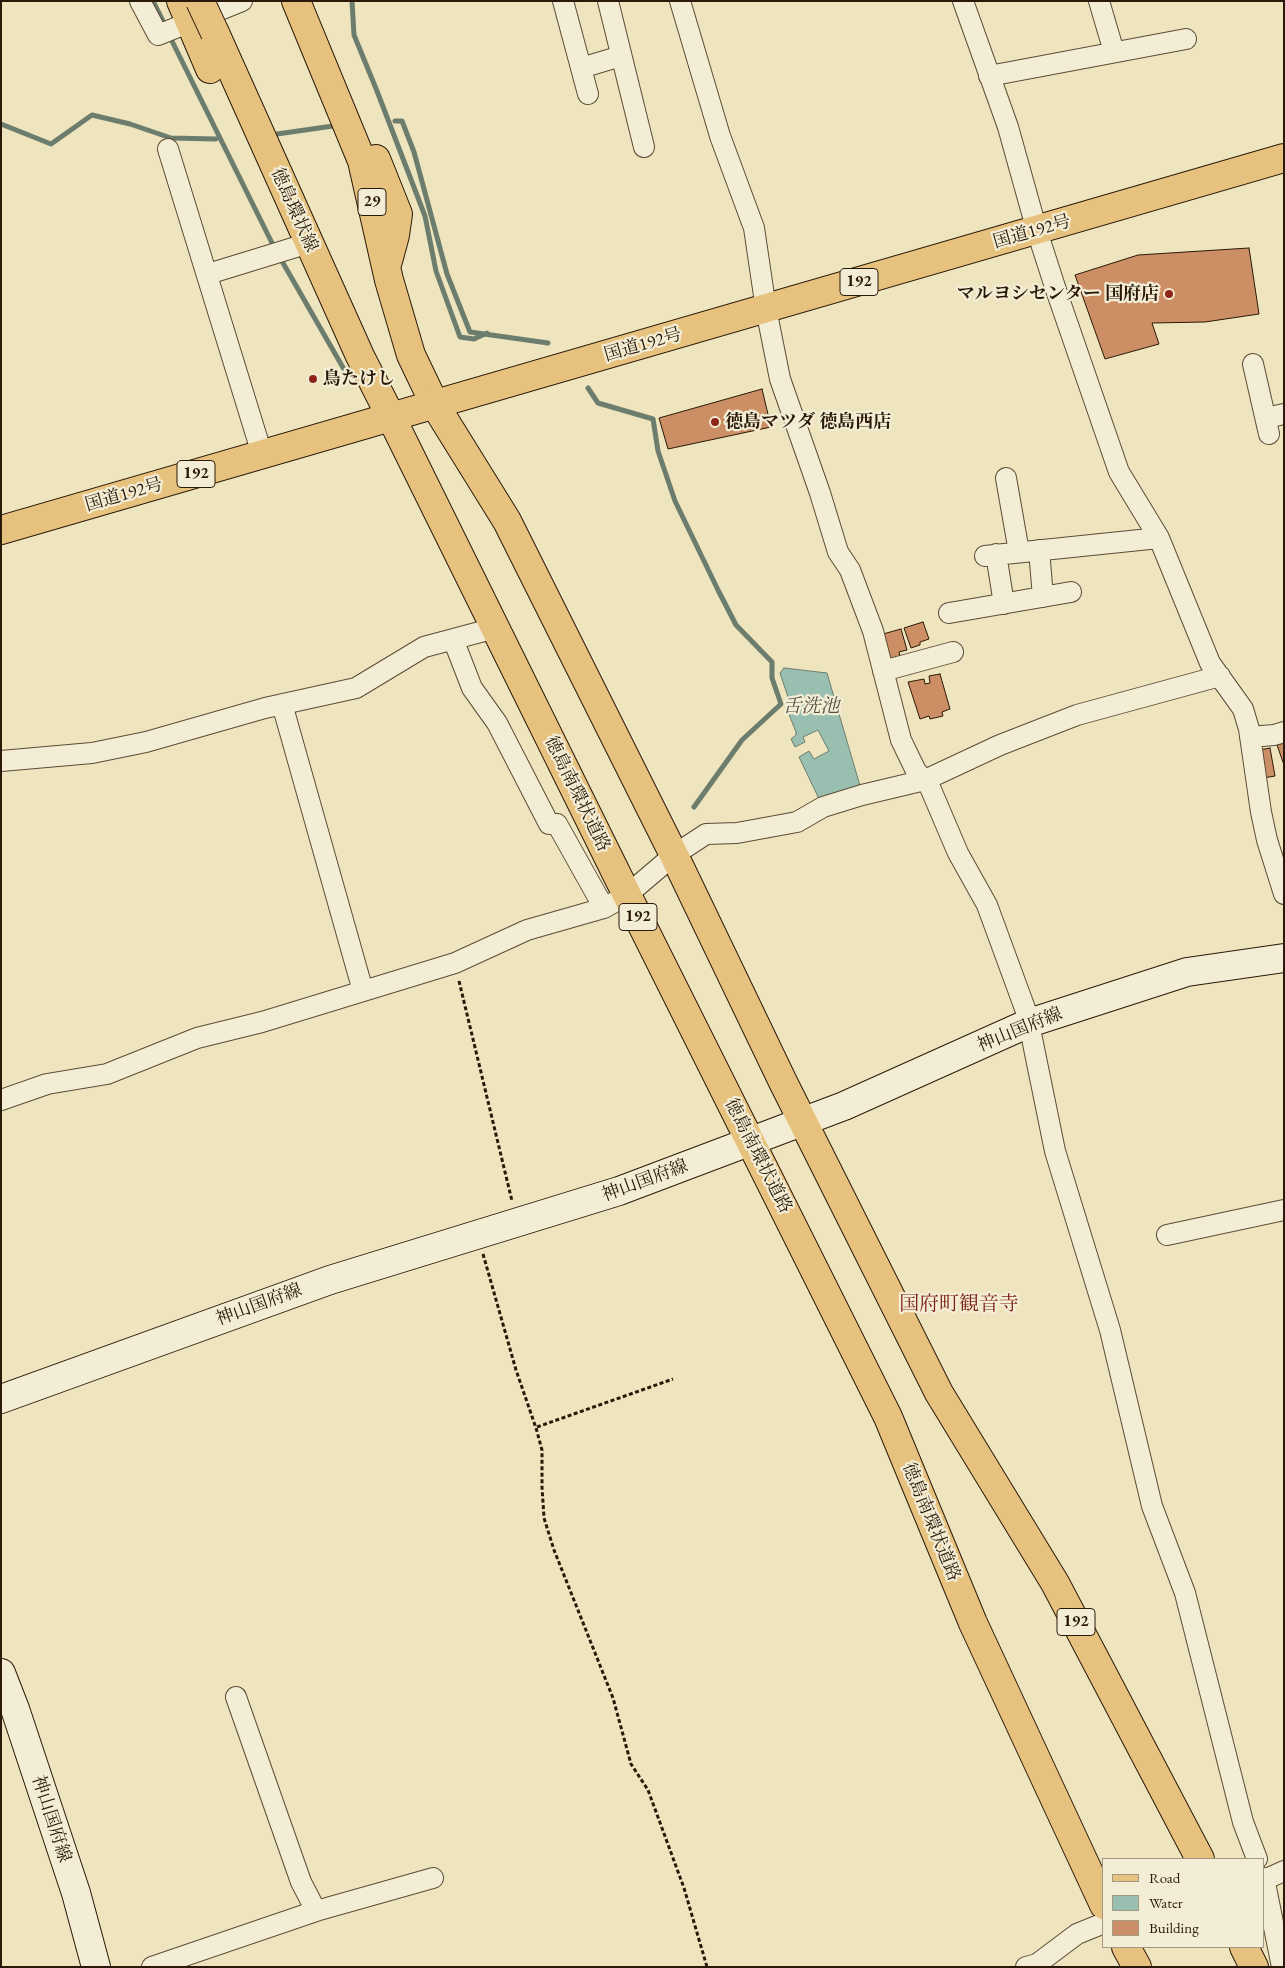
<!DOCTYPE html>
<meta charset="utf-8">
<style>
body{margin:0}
#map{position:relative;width:1285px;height:1968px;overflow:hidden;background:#eee4be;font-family:"EB Garamond",serif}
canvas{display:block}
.frame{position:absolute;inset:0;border:2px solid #2a1908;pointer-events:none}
.legend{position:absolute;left:1102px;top:1858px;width:162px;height:90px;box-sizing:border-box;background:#f4edd5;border:1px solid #a39883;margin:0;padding:6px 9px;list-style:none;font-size:15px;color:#2a1908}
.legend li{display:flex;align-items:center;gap:10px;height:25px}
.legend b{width:25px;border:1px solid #a39883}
</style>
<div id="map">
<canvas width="1285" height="1968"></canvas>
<div class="frame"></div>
<ul class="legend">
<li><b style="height:6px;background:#e7c27f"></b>Road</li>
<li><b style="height:14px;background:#99bfb1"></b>Water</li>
<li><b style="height:14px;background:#cc8e64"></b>Building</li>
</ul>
</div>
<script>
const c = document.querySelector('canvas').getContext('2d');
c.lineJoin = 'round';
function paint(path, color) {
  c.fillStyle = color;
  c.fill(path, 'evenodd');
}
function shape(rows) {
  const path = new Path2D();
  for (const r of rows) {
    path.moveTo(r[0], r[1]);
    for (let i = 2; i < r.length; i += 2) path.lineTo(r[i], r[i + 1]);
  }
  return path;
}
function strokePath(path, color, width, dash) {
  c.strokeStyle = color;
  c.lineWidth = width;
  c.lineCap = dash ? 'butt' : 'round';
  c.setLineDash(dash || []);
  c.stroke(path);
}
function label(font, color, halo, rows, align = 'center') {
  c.font = font + ' "EB Garamond","Noto Serif JP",serif';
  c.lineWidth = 4.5;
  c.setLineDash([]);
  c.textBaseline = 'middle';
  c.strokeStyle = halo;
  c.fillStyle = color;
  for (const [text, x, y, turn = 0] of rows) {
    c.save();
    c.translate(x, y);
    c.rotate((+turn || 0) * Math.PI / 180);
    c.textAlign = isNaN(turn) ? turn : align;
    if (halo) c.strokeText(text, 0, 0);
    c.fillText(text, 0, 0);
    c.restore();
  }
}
const water = shape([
 [784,668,827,673,861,789,821,803,799,757,809,751,814,759,829,751,818,730,803,737,805,742,795,747,791,739,796,735,796,732,786,707,789,700,780,673,784,668]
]);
paint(water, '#99bfb1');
strokePath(water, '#6d7d6d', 1);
strokePath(shape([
 [153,1,166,27],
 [352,1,354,35,377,91,425,216,436,271,460,337,474,339,487,333],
 [169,35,275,249],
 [395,121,402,121,414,152,447,274,470,332,548,343],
 [1,124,51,144,92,115,130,124,171,138,216,139],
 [277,134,333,126],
 [279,256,345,371],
 [588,388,598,403,653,419,658,451,675,501,718,590,736,625,772,662,772,678,781,704,742,740,694,807]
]), '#6d7d6d', 5);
const building = shape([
 [1249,248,1259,314,1205,322,1152,323,1159,344,1105,359,1075,275,1138,255,1249,248],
 [762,389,771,427,668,449,659,418,762,389],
 [923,622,929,639,920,642,920,645,911,648,904,628,923,622],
 [901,629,907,650,899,652,900,656,889,659,883,634,901,629],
 [940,674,950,709,942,712,943,716,930,719,929,716,920,719,908,682,924,679,925,684,930,683,929,676,940,674],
 [1284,743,1284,765,1277,745,1284,743],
 [1270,748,1275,776,1263,778,1259,750,1270,748]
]);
paint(building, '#cc8e64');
strokePath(building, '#2a1908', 1);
const street = shape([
 [140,1,158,35,242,1],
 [563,1,588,94],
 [608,1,644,147],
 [680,1,720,136,754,228,766,309,780,379,820,493,838,552,850,570,873,631,901,740,916,771,929,785,958,853,987,905,1027,1014,1055,1151,1110,1330,1152,1506,1185,1593,1243,1822,1257,1859],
 [963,1,1008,127,1037,231,1056,290,1119,472,1159,538,1210,663,1243,709,1249,729,1261,812,1267,840,1284,894],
 [1099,1,1114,52],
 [581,68,621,56],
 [989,76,1186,39],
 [168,149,262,454],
 [208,274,309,243],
 [1253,364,1269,434],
 [1266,418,1284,414],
 [1006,478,1019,552],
 [1039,550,1043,597],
 [996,554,1004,604],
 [985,556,1159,538],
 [949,613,1071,592],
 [453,639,472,688,497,723,549,824,557,824,604,908],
 [883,671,953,652],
 [282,704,363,991],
 [1250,737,1274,735,1284,732],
 [1,761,92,753,146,742,265,708,356,688,424,647,495,628],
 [1,1100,47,1084,107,1074,197,1038,262,1022,455,963,527,930,604,908,627,895,674,855,706,834,737,833,797,822,823,807,862,795,925,780,1000,745,1077,715,1220,676],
 [1167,1235,1284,1210],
 [236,1697,301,1882,316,1911],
 [1264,1878,1282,1967],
 [1264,1880,1284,1871],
 [152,1967,316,1911,433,1878],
 [1026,1967,1037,1964,1077,1934,1104,1923]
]);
const secondary = shape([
 [1,1399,330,1280,619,1191,844,1106,1029,1023,1187,972,1284,958],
 [1,1673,15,1709,76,1893,96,1967]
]);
const primary = shape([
 [181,1,210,69],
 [296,1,362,161,389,280,411,355,435,405],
 [215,33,360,356,391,417],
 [376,159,398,214,395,235,388,261]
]);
const highway = shape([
 [435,405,507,521,674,855,783,1082,939,1393,1055,1583,1200,1859],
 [391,417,627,895,888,1417,973,1623,1104,1905],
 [1,530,1284,158],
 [1126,1947,1137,1967],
 [1244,1947,1254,1967]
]);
strokePath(street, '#5b4c36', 22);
strokePath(secondary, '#2a1908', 30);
strokePath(primary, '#2a1908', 30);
strokePath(highway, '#2a1908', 30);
strokePath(shape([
 [459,981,512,1201],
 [483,1254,516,1370,536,1428,542,1450,542,1487,544,1518,554,1550,613,1698,631,1764,648,1790,684,1888,707,1967],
 [537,1427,673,1379]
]), '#2a1908', 3, [4, 2.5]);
strokePath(street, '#f4edd5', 20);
strokePath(secondary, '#f4edd5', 28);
strokePath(primary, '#e7c27f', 28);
strokePath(highway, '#e7c27f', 28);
const primaryBridge = shape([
 [200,1,215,33]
]);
strokePath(primaryBridge, '#2a1908', 30, []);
strokePath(primaryBridge, '#e7c27f', 28);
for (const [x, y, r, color] of [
 [1169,294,5,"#8f2418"],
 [313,379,5,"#8f2418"],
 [715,422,5,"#8f2418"]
]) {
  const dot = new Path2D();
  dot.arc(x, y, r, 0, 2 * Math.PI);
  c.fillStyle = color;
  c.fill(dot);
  strokePath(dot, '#f4edd5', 2);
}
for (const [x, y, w] of [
 [372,202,28],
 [859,282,38],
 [196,474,38],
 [638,917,38],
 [1076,1622,38]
]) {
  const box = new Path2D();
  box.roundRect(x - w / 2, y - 13.5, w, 27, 4);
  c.fillStyle = '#f4edd5';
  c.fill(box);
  strokePath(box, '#2a1908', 1);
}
label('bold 16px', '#2a1908', null, [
 ["29",372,202],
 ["192",859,282],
 ["192",196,474],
 ["192",638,917],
 ["192",1076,1622]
]);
label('18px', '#2a1908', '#f4edd5', [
 ["徳島環状線",294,210,66],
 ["国道192号",1032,232,-16],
 ["国道192号",643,345,-16],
 ["国道192号",124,495,-16],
 ["徳島南環状道路",577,794,64],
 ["神山国府線",1020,1030,-22],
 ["徳島南環状道路",758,1156,63],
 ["神山国府線",645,1181,-20],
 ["神山国府線",259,1305,-20],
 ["徳島南環状道路",931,1522,68],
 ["神山国府線",51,1819,72]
]);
label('bold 18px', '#2a1908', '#f4edd5', [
 ["マルヨシセンター 国府店",1159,294,"right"],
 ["鳥たけし",323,379],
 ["徳島マツダ 徳島西店",725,422]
], 'left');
label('italic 19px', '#515343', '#f4edd5', [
 ["舌洗池",811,707]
]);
label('20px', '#7a1f14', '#f4edd5', [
 ["国府町観音寺",959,1305]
]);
</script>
